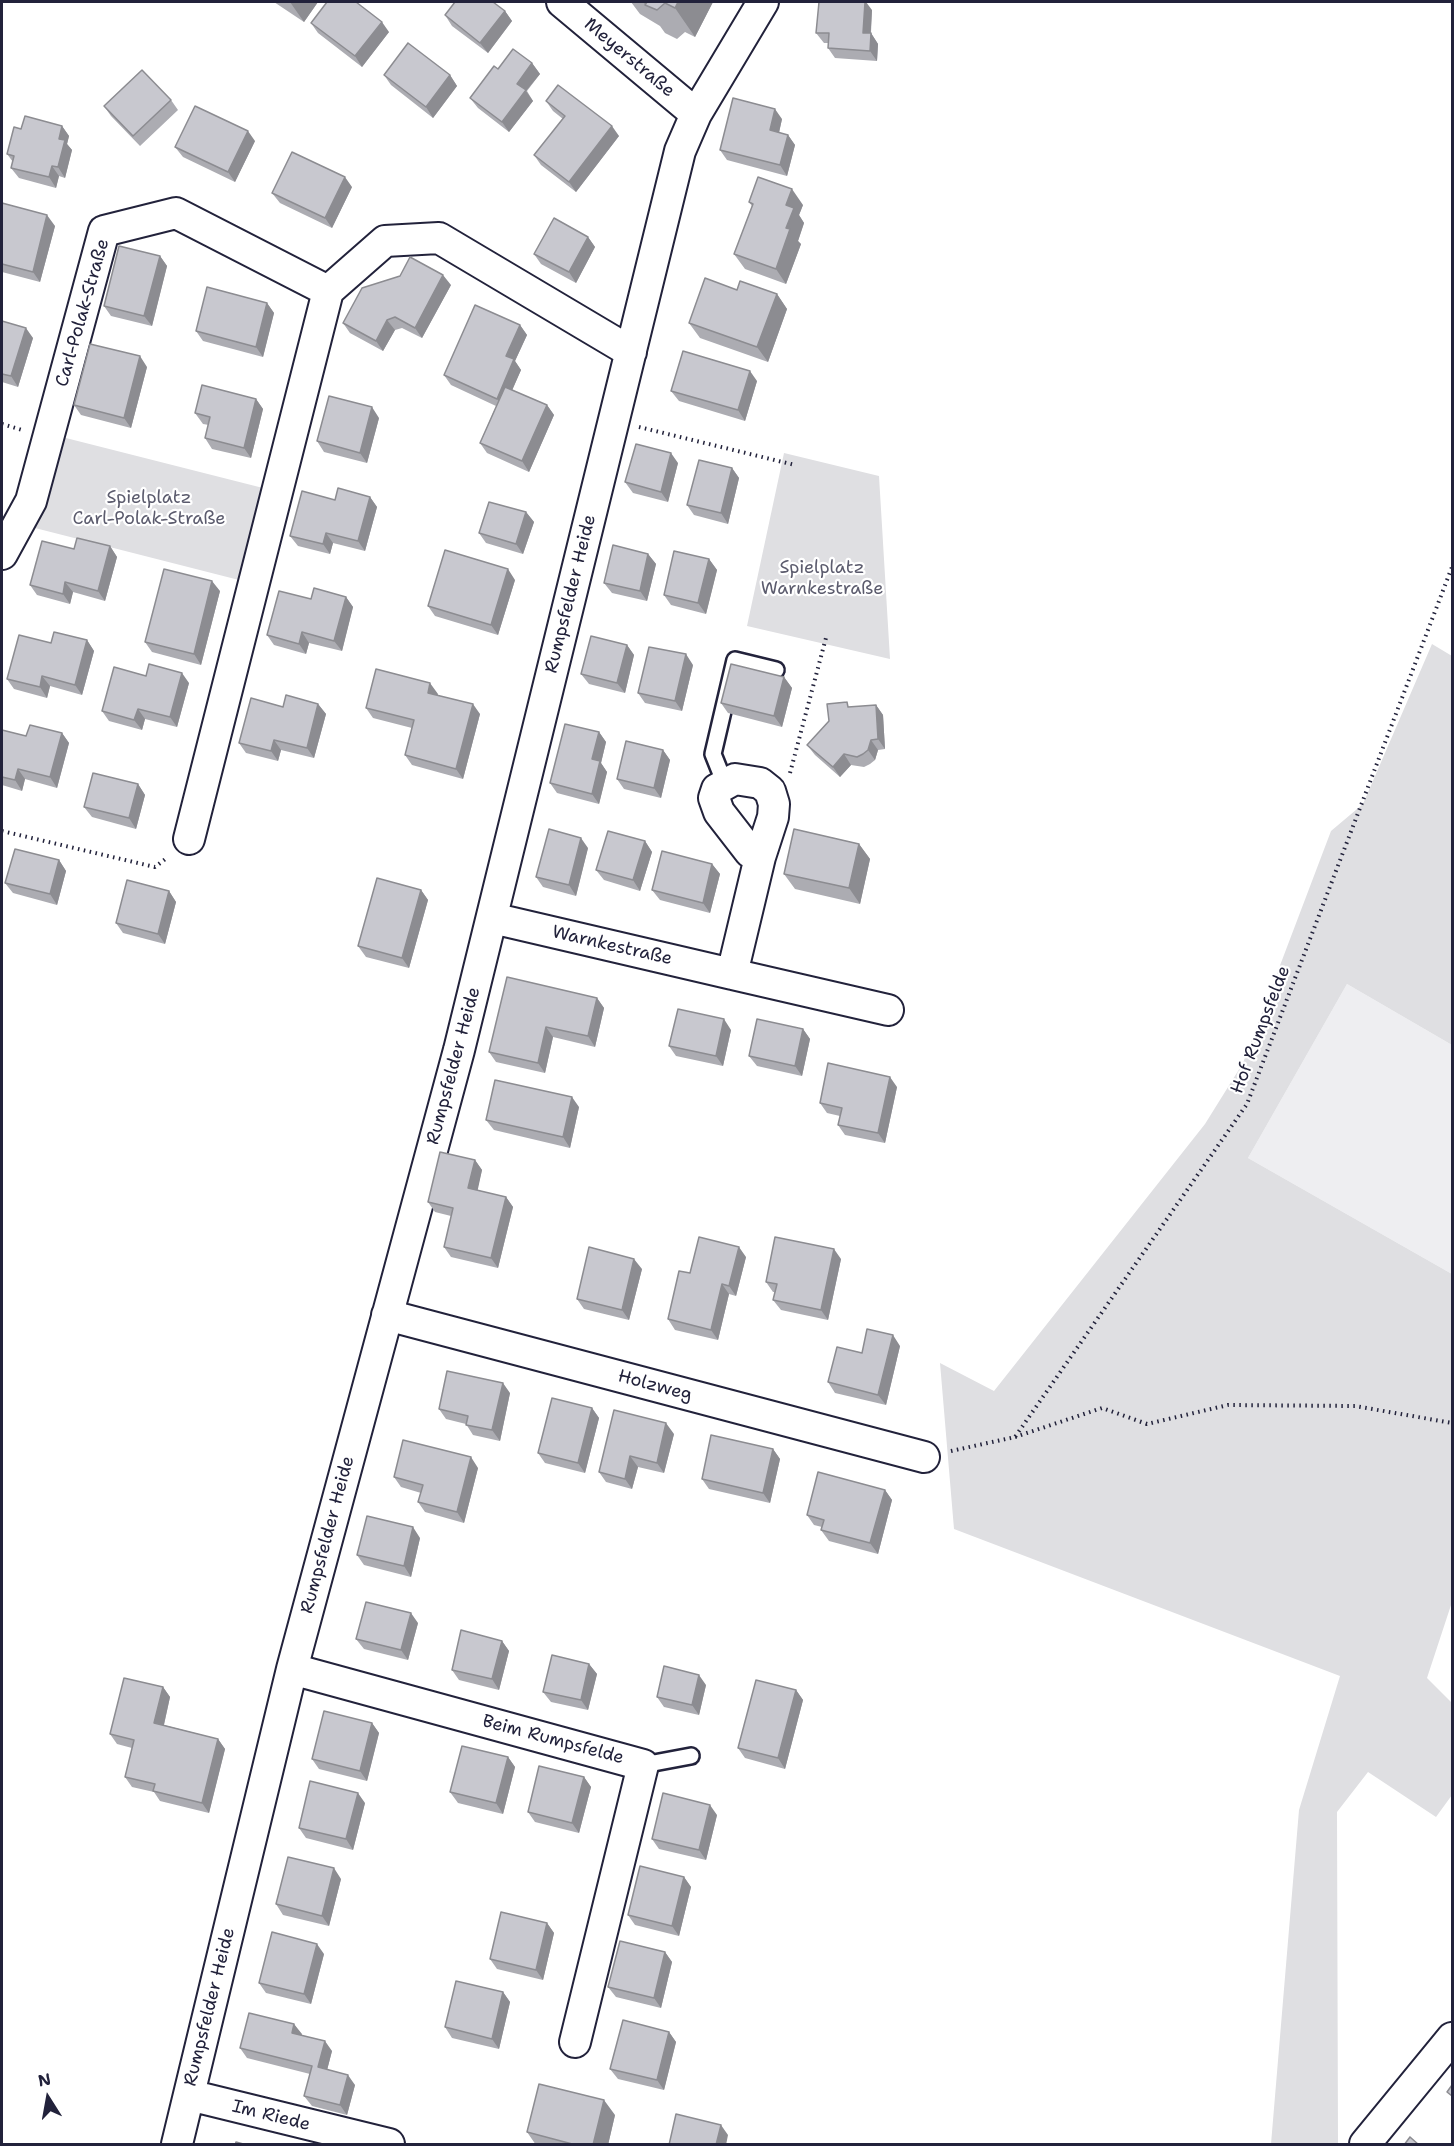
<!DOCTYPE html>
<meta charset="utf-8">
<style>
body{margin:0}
#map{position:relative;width:1454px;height:2146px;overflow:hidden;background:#fff;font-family:"Shantell Sans",sans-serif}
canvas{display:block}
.frame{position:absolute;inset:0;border:3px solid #22223b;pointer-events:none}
.north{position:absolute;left:18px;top:2068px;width:60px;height:60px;-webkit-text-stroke:4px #fff;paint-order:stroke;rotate:349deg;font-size:16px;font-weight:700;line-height:24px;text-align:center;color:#22223b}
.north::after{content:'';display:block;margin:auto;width:21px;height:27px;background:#22223b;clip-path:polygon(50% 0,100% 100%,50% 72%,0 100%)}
</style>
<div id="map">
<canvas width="1454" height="2146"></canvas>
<div class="frame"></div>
<div class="north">N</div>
</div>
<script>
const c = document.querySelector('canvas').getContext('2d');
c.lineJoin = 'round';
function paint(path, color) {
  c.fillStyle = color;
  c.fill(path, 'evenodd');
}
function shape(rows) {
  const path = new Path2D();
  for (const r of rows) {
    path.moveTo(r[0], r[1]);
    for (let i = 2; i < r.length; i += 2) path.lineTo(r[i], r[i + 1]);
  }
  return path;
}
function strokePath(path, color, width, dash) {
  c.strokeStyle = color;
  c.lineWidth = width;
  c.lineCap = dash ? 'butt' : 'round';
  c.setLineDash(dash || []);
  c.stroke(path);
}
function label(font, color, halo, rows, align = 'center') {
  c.font = font + ' "Shantell Sans",sans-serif';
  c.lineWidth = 4.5;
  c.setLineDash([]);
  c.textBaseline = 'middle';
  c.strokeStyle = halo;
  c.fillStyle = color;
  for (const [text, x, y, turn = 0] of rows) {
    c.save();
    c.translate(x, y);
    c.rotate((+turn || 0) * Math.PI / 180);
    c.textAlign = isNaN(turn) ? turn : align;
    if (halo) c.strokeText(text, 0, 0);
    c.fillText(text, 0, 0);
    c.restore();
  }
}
paint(shape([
 [1347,984,1452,1045,1452,1274,1248,1158]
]), '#eeeef1');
paint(shape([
 [58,436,263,488,239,580,35,528],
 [784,453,879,476,890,659,747,626],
 [1432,644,1452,656,1452,1045,1347,984,1248,1158,1452,1274,1452,1602,1427,1678,1452,1703,1452,1795,1436,1817,1368,1772,1337,1812,1338,2144,1271,2144,1299,1810,1340,1676,954,1529,940,1363,994,1391,1205,1124,1243,1063,1331,831,1363,804]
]), '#dfdfe2');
const lane = shape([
 [725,784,713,754,735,660,776,670],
 [643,1765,691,1756]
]);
const street = shape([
 [562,2,696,114],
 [2,554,31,501,104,231,176,213,328,291],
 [189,839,328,291,385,241,439,238,631,352],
 [492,918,732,974,760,857,773,817,774,804,770,791,760,783,735,779,717,789,714,798,719,812,750,852,760,857],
 [732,974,888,1010],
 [387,1315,924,1457],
 [292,1669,643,1765,575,2042],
 [189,2095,389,2144],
 [177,2144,292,1669,459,1050,680,151,696,114,763,2],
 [1365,2144,1452,2038]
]);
strokePath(lane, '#22223b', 20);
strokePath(street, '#22223b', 34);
strokePath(shape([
 [2,424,22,430],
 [639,427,795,465],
 [790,773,827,634],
 [2,831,155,867,168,857],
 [1015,1437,1102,1408,1147,1424,1228,1405,1355,1406,1452,1423],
 [951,1451,1015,1437,1247,1104,1452,567]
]), '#22223b', 4, [1.5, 4.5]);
strokePath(lane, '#fff', 15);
strokePath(street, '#fff', 30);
paint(shape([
 [274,2,318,2,304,22],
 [631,2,713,2,695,37,685,32,677,39,665,33,660,26,640,14],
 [872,10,871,33,878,44,877,61,835,58,828,48,829,43,824,43,816,33],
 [505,11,512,21,488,53,452,26,445,15],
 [311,23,389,32,362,67,318,33],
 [532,63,540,74,527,91,533,101,509,132,478,108,470,98,498,69],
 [384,75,450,75,457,86,433,118,391,85],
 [171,100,178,110,140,146,111,116,104,106],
 [546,101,619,136,576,192,541,165,534,155,563,119,553,111],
 [782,119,779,133,788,135,795,145,787,176,727,160,720,150],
 [62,126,69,136,67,144,72,150,65,178,59,176,56,188,19,178,11,168,13,162,7,154,21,129],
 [255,141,235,182,183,157,175,147],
 [352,187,332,228,280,203,272,193],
 [749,202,803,205,799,215,804,223,798,241,801,244,786,284,745,269,734,254,752,206],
 [2,203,55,226,40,282,2,272],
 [588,237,595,247,576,283,541,264,534,254],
 [160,256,167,266,152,326,111,316,104,306],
 [451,285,422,338,402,328,395,330,383,351,350,333,343,323],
 [737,290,777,294,787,309,768,362,700,338,689,323],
 [267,303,274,313,263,357,203,341,196,331],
 [2,321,33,338,18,387,2,382],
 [520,325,527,335,515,361,521,370,512,390,547,405,554,415,529,472,487,453,480,443,496,406,451,385,444,375],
 [147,367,131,428,81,415,74,405],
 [757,381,745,421,679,401,671,391],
 [256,399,263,409,251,458,212,449,205,438,209,425,203,424,195,413],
 [379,418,367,463,324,452,317,441],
 [678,463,668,502,633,493,625,482],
 [732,468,739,478,728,524,694,515,687,505],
 [370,497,377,507,365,551,333,543,330,554,298,546,290,536,335,500],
 [526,512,534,522,523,554,486,543,479,533],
 [110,546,117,557,105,601,73,592,70,604,37,595,30,585,74,549],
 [648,554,656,564,647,601,612,593,604,583],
 [709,559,717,570,706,614,671,605,664,595],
 [515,580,498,635,435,616,428,606],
 [220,591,201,665,152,652,145,642],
 [346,597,353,607,342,651,309,643,306,654,274,645,267,635,311,599],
 [87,640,94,651,82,695,50,686,47,698,14,689,7,679,51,643],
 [627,645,634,655,625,693,589,684,581,674],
 [693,665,682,711,645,703,638,693],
 [146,676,189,683,177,727,145,719,142,730,109,721,102,711],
 [784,677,792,688,782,727,728,713,721,703],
 [438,694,437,695,480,714,463,779,412,765,405,755,412,728,373,718,366,708],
 [318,704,326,714,314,758,281,750,278,761,246,753,239,743,283,707],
 [876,705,883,715,885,749,878,750,875,760,870,764,864,767,851,765,840,777,815,755,807,745,851,707],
 [2,730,26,736,62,733,69,743,57,788,25,779,22,791,2,785],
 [599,732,606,742,601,763,607,772,599,804,557,793,550,783],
 [663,750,670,760,661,798,624,789,617,779],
 [138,784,145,795,136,829,92,817,84,807],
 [645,841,652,852,640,891,604,880,596,870],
 [859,844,870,859,860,904,795,889,784,874],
 [588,848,576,896,543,887,536,877],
 [59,860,66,871,57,905,13,893,5,883],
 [712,864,720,874,710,913,660,900,652,890],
 [421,890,428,900,409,968,366,957,358,946],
 [169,891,176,902,165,944,123,933,116,923],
 [597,998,604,1008,595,1047,553,1037,545,1073,496,1062,489,1052],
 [803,1029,810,1039,802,1076,757,1066,749,1056],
 [731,1030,723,1066,676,1056,669,1046],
 [897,1087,885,1143,845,1135,838,1125,840,1116,827,1113,820,1103],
 [579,1107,570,1148,494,1130,486,1120],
 [475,1160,482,1170,477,1190,506,1197,513,1207,498,1268,451,1257,444,1247,451,1216,435,1212,428,1202],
 [746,1257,736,1296,729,1294,718,1340,675,1330,668,1319,690,1273],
 [841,1259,828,1320,781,1310,773,1300,775,1292,773,1292,766,1282],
 [642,1269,629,1320,584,1309,577,1299],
 [900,1346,886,1405,835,1393,828,1382,862,1353],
 [510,1393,500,1441,473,1435,466,1424,446,1419,439,1409],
 [592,1408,599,1418,585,1473,545,1463,538,1453],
 [674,1434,664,1473,638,1467,632,1489,606,1482,599,1472],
 [773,1449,780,1459,770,1503,709,1489,702,1479],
 [478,1468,464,1523,425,1512,418,1502,421,1493,401,1487,394,1477],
 [885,1490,892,1500,878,1554,829,1541,821,1530,822,1527,814,1525,807,1515],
 [420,1538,411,1577,364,1565,357,1555],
 [418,1623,408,1660,364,1649,356,1639],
 [502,1641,509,1651,499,1690,459,1680,452,1670],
 [589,1664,597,1674,588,1710,551,1702,543,1692],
 [706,1685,699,1715,664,1707,657,1697],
 [163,1687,170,1697,164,1725,218,1739,225,1749,209,1813,160,1801,154,1792,132,1787,125,1777,132,1748,117,1744,110,1734],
 [796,1690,803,1700,785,1769,745,1758,738,1748],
 [372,1723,379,1733,367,1781,319,1769,312,1759],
 [508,1757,515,1767,503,1814,458,1803,450,1792],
 [584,1777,591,1787,579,1833,535,1822,528,1812],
 [365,1803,353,1850,306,1838,299,1828],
 [717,1815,706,1860,659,1849,652,1839],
 [684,1877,691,1887,679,1936,635,1925,628,1915],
 [341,1879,329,1926,283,1915,276,1904],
 [547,1923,554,1933,543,1980,497,1969,490,1959],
 [665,1952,672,1962,661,2008,616,1997,608,1987],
 [324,1954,311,2004,266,1993,259,1983],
 [503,1992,510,2002,499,2049,452,2038,445,2027],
 [294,2024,301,2035,332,2051,327,2070,355,2085,347,2115,312,2106,304,2096,310,2074,247,2058,240,2048],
 [669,2032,676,2042,664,2090,618,2079,610,2069],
 [615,2115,608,2145,536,2145,527,2132]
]), '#acacb2');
paint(shape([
 [290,2,318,2,304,22],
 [643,2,713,2,695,37,675,8,665,3,646,5],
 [865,2,866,2,872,10,870,43,863,33],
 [505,11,512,21,488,53,480,43],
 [382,22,389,32,362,67,355,56],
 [871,33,878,44,877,61,870,51],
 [532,63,540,74,526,91,533,101,509,132,502,122,517,84],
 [450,75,457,86,433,118,426,107],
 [775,109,782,119,777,141,770,130],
 [62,126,69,136,67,144,72,150,65,178,58,167,59,139],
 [612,126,619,136,576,192,569,182],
 [248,131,255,141,235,182,228,172],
 [788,135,795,145,787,176,780,165],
 [52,166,59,176,56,188,49,177],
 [345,177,352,187,332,228,325,218],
 [792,189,803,205,799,215,804,223,798,241,801,244,786,284,776,269,786,228,786,205],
 [47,215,55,226,40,282,33,272],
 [588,237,595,247,576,283,569,272],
 [160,256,167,266,152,326,144,316],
 [443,275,451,285,422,338,415,328],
 [777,294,787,309,768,362,757,347],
 [267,303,274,313,263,357,256,347],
 [387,320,395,330,383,351,376,341],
 [520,325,527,335,515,361,521,370,504,409,497,399,506,356],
 [26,328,33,338,18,387,11,376],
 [140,356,147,367,131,428,124,418],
 [750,371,757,381,745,421,738,410],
 [256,399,263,409,251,458,244,448],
 [547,405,554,415,529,472,522,461],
 [372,407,379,418,367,463,360,453],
 [671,453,678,463,668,502,661,492],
 [732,468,739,478,728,524,721,513],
 [370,497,377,507,365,551,358,541],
 [526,512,534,522,523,554,516,544],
 [326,533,333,543,330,554,323,544],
 [110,546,117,557,105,601,98,591],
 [648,554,656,564,647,601,640,591],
 [709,559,717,570,706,614,698,603],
 [508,569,515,580,498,635,491,625],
 [212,581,220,591,201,665,194,654],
 [65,582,73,592,70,604,63,594],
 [346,597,353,607,342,651,334,641],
 [302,632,309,643,306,654,299,644],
 [87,640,94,651,82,695,75,685],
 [627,645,634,655,625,693,617,683],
 [686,654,693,665,682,711,675,701],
 [182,673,189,683,177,727,170,717],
 [42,676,50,686,47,698,40,687],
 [784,677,792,688,782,727,774,716],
 [430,683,438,694,435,703,428,693],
 [318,704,326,714,314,758,307,748],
 [473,704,480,714,463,779,456,769],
 [876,705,883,715,885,749,878,739],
 [138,709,145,719,142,730,134,720],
 [599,732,606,742,601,763,607,772,599,804,592,794,592,759],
 [62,733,69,743,57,788,50,777],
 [274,740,281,750,278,761,271,751],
 [871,740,878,750,875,760,868,750],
 [663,750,670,760,661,798,654,788],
 [844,754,851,765,840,777,833,767],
 [18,769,25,779,22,791,15,780],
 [138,784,145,795,136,829,129,818],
 [581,838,588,848,576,896,569,885],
 [645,841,652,852,640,891,633,880],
 [859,844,870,859,860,904,849,888],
 [59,860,66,871,57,905,50,894],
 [712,864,720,874,710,913,703,903],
 [421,890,428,900,409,968,402,958],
 [169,891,176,902,165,944,158,934],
 [597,998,604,1008,595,1047,588,1036],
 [724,1019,731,1030,723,1066,716,1056],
 [546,1027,553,1037,545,1073,538,1063],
 [803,1029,810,1039,802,1076,795,1066],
 [890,1077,897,1087,885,1143,878,1133],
 [572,1097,579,1107,570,1148,563,1137],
 [475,1160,482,1170,476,1198,468,1188],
 [506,1197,513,1207,498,1268,491,1258],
 [739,1247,746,1257,736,1296,729,1286],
 [834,1249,841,1259,828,1320,821,1310],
 [634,1259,642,1269,629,1320,622,1310],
 [722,1284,729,1294,718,1340,711,1330],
 [893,1335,900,1346,886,1405,878,1395],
 [503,1383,510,1393,500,1441,492,1430],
 [592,1408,599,1418,585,1473,578,1463],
 [666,1423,674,1434,664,1473,657,1463],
 [773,1449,780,1459,770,1503,763,1493],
 [630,1456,638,1467,632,1489,625,1479],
 [471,1457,478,1468,464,1523,457,1512],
 [885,1490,892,1500,878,1554,870,1543],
 [413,1527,420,1538,411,1577,404,1566],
 [411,1613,418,1623,408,1660,401,1650],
 [502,1641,509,1651,499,1690,492,1679],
 [589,1664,597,1674,588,1710,581,1700],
 [699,1675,706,1685,699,1715,692,1705],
 [163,1687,170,1697,162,1733,154,1723],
 [796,1690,803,1700,785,1769,778,1758],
 [372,1723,379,1733,367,1781,360,1771],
 [218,1739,225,1749,209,1813,202,1803],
 [508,1757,515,1767,503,1814,496,1803],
 [584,1777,591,1787,579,1833,572,1823],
 [358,1793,365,1803,353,1850,346,1839],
 [710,1805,717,1815,706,1860,699,1850],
 [334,1868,341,1879,329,1926,322,1916],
 [684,1877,691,1887,679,1936,672,1926],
 [547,1923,554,1933,543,1980,536,1970],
 [317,1944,324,1954,311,2004,304,1994],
 [665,1952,672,1962,661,2008,654,1998],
 [503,1992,510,2002,499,2049,492,2039],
 [294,2024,302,2034,300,2043,292,2033],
 [669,2032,676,2042,664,2090,657,2080],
 [325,2041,332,2051,325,2078,318,2067],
 [348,2075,355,2085,347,2115,340,2105],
 [604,2100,615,2115,608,2145,593,2145],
 [721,2125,728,2135,726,2145,716,2145]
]), '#8c8c91');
const building = shape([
 [327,2,356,2,382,22,355,56,311,23,327,2],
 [455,2,493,2,505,11,480,43,445,15,455,2],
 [647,2,678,2,675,8,665,3,657,10,645,5,647,2],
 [819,2,865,2,863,33,871,33,870,51,828,48,829,33,816,33,819,2],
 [408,43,450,75,426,107,384,75,408,43],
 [513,49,532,63,517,84,526,90,502,122,470,98,494,66,498,69,513,49],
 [142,70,171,100,133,136,104,106,142,70],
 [558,85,612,126,569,182,534,155,565,116,546,101,558,85],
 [733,98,775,109,770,130,788,135,780,165,720,150,733,98],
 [195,106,248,131,228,172,175,147,195,106],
 [25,116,62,126,59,139,65,140,58,167,52,166,49,177,11,168,14,156,7,154,14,127,21,129,25,116],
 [292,152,345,177,325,218,272,193,292,152],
 [758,177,792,189,786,205,794,208,786,228,790,229,776,269,734,254,753,204,749,202,758,177],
 [2,203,47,215,33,272,2,264,2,203],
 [554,218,588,237,569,272,534,254,554,218],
 [119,246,160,256,144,316,104,306,119,246],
 [410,257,443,275,415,328,395,317,387,320,376,341,343,323,362,288,400,276,410,257],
 [705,278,737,290,740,281,777,294,757,347,689,323,705,278],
 [207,287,267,303,256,347,196,331,207,287],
 [475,305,520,325,506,356,514,359,497,399,444,375,475,305],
 [2,321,26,328,11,376,2,374,2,321],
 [90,344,140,356,124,418,74,405,90,344],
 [683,351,750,371,738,410,671,391,683,351],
 [202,385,256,399,244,448,205,438,210,417,195,413,202,385],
 [505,387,547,405,522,461,480,443,505,387],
 [329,396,372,407,360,453,317,441,329,396],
 [636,444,671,453,661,492,625,482,636,444],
 [699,460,732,468,721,513,687,505,699,460],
 [338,488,370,497,358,541,326,533,323,544,290,536,302,491,335,500,338,488],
 [489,502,526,512,516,544,479,533,489,502],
 [77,538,110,546,98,591,65,582,63,594,30,585,42,541,74,549,77,538],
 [613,545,648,554,640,591,604,583,613,545],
 [445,550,508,569,491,625,428,606,445,550],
 [674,551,709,559,698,603,664,595,674,551],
 [164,569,212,581,194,654,145,642,164,569],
 [314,588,346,597,334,641,302,632,299,644,267,635,279,591,311,599,314,588],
 [54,632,87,640,75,685,42,676,40,687,7,679,19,635,51,643,54,632],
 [591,636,627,645,617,683,581,674,591,636],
 [649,647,686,654,675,701,638,693,649,647],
 [149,664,182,673,170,717,138,709,134,720,102,711,114,667,146,676,149,664],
 [731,664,784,677,774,716,721,703,731,664],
 [376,669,430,683,428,693,473,704,456,769,405,755,414,720,366,708,376,669],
 [286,695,318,704,307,748,274,740,271,751,239,743,251,698,283,707,286,695],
 [847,702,848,707,876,705,878,739,871,740,868,750,863,754,857,757,844,754,833,767,807,745,829,721,827,704,847,702],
 [565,724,599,732,592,759,600,761,592,794,550,783,565,724],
 [30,725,62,733,50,777,18,769,15,780,2,777,2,730,26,736,30,725],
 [626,741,663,750,654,788,617,779,626,741],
 [93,773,138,784,129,818,84,807,93,773],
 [549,829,581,838,569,885,536,877,549,829],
 [794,829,859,844,849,888,784,874,794,829],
 [608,831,645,841,633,880,596,870,608,831],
 [15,849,59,860,50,894,5,883,15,849],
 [662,851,712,864,703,903,652,890,662,851],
 [377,878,421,890,402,958,358,946,377,878],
 [127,880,169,891,158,934,116,923,127,880],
 [507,977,597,998,588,1036,546,1027,538,1063,489,1052,507,977],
 [678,1009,724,1019,716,1056,669,1046,678,1009],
 [757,1019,803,1029,795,1066,749,1056,757,1019],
 [828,1063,890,1077,878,1133,838,1125,842,1108,820,1103,828,1063],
 [495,1080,572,1097,563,1137,486,1120,495,1080],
 [440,1152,475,1160,468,1188,506,1197,491,1258,444,1247,453,1208,428,1202,440,1152],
 [699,1237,739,1247,729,1286,722,1284,711,1330,668,1319,679,1271,690,1273,699,1237],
 [775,1237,834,1249,821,1310,773,1300,777,1284,766,1282,775,1237],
 [589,1247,634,1259,622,1310,577,1299,589,1247],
 [867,1329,893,1335,878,1395,828,1382,837,1347,862,1353,867,1329],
 [447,1371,503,1383,492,1430,466,1425,468,1416,439,1409,447,1371],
 [552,1398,592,1408,578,1463,538,1453,552,1398],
 [614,1410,666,1423,657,1463,630,1456,625,1479,599,1472,614,1410],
 [711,1435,773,1449,763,1493,702,1479,711,1435],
 [403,1440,471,1457,457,1512,418,1502,423,1485,394,1477,403,1440],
 [818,1472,885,1490,870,1543,821,1530,824,1520,807,1515,818,1472],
 [367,1516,413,1527,404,1566,357,1555,367,1516],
 [366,1602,411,1613,401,1650,356,1639,366,1602],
 [461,1630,502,1641,492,1679,452,1670,461,1630],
 [552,1655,589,1664,581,1700,543,1692,552,1655],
 [664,1666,699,1675,692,1705,657,1697,664,1666],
 [124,1678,163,1687,154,1723,218,1739,202,1803,153,1791,155,1784,125,1777,134,1740,110,1734,124,1678],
 [756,1680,796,1690,778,1758,738,1748,756,1680],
 [324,1711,372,1723,360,1771,312,1759,324,1711],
 [462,1746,508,1757,496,1803,450,1792,462,1746],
 [539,1766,584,1777,572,1823,528,1812,539,1766],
 [310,1781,358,1793,346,1839,299,1828,310,1781],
 [663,1793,710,1805,699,1850,652,1839,663,1793],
 [288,1857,334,1868,322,1916,276,1904,288,1857],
 [640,1866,684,1877,672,1926,628,1915,640,1866],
 [501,1912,547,1923,536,1970,490,1959,501,1912],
 [272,1932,317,1944,304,1994,259,1983,272,1932],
 [620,1941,665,1952,654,1998,608,1987,620,1941],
 [456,1981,503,1992,492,2039,445,2027,456,1981],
 [249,2013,294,2024,292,2033,325,2041,318,2067,348,2075,340,2105,304,2096,312,2066,240,2048,249,2013],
 [623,2020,669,2032,657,2080,610,2069,623,2020],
 [539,2084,604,2100,593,2145,576,2145,527,2132,539,2084],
 [1452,2085,1452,2096,1447,2092,1452,2085],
 [676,2114,721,2125,716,2145,669,2145,676,2114],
 [1410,2137,1419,2145,1404,2145,1410,2137],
 [236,2142,247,2145,235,2145,236,2142]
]);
paint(building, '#c8c8cf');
strokePath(building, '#8c8c91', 1.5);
label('18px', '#22223b', '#fff', [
 ["Meyerstraße",629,58,40],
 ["Carl-Polak-Straße",83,313,-74],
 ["Rumpsfelder Heide",571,594,-76],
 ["Warnkestraße",612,946,13],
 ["Hof Rumpsfelde",1261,1030,-69],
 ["Rumpsfelder Heide",454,1066,-75],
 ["Holzweg",655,1386,15],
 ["Rumpsfelder Heide",328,1535,-75],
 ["Beim Rumpsfelde",553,1740,15],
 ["Rumpsfelder Heide",210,2007,-76],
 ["Im Riede",271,2116,14]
]);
label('18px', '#5b5b6d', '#fff', [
 ["Spielplatz",149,498],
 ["Carl-Polak-Straße",149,519],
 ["Spielplatz",822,568],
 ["Warnkestraße",822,589]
]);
</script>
